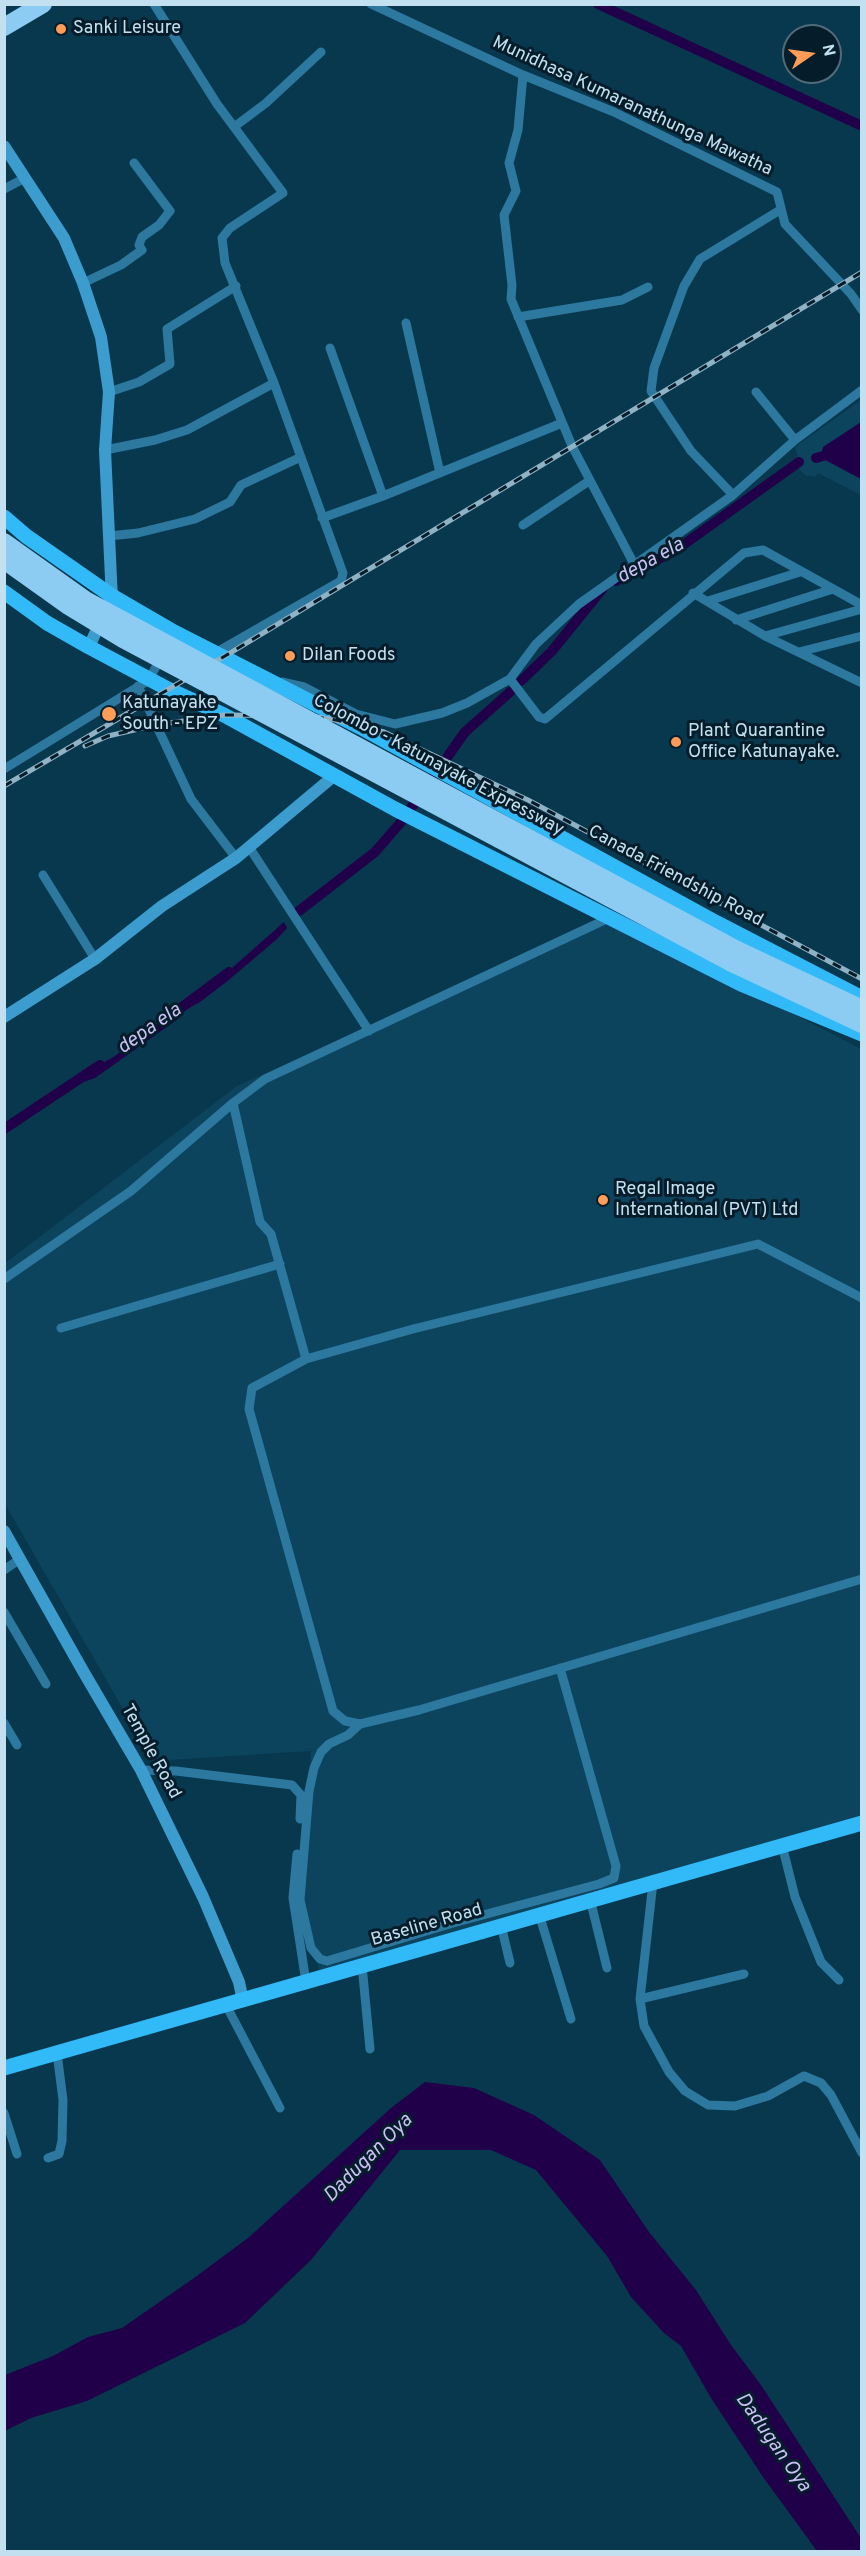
<!DOCTYPE html>
<style>
body{margin:0}
#map{position:relative;width:866px;height:2556px;overflow:hidden;background:#08384e;font-family:Overpass,sans-serif}
canvas{display:block}
.frame{position:absolute;inset:0;border:6px solid #c3e0f1;pointer-events:none}
.north{position:absolute;left:782px;top:24px;width:60px;height:60px;box-sizing:border-box;background:#051d2a;border:2px solid #516b7a;border-radius:50%;rotate:77deg;font-size:16px;font-weight:700;line-height:24px;text-align:center;color:#c3e0f1}
.north::after{content:'';display:block;margin:auto;width:21px;height:27px;background:#fd9c56;clip-path:polygon(50% 0,100% 100%,50% 72%,0 100%)}
</style>
<div id="map">
<canvas width="866" height="2556"></canvas>
<div class="frame"></div>
<div class="north">N</div>
</div>
<script>
const c = document.querySelector('canvas').getContext('2d');
c.lineJoin = 'round';
function paint(path, color) {
  c.fillStyle = color;
  c.fill(path, 'evenodd');
}
function shape(rows) {
  const path = new Path2D();
  for (const r of rows) {
    path.moveTo(r[0], r[1]);
    for (let i = 2; i < r.length; i += 2) path.lineTo(r[i], r[i + 1]);
  }
  return path;
}
function strokePath(path, color, width, dash) {
  c.strokeStyle = color;
  c.lineWidth = width;
  c.lineCap = dash ? 'butt' : 'round';
  c.setLineDash(dash || []);
  c.stroke(path);
}
function label(font, color, halo, rows, align = 'center') {
  c.font = font + ' Overpass,sans-serif';
  c.lineWidth = 6;
  c.setLineDash([]);
  c.textBaseline = 'middle';
  c.strokeStyle = halo;
  c.fillStyle = color;
  for (const [text, x, y, turn = 0] of rows) {
    c.save();
    c.translate(x, y);
    c.rotate((+turn || 0) * Math.PI / 180);
    c.textAlign = isNaN(turn) ? turn : align;
    if (halo) c.strokeText(text, 0, 0);
    c.fillText(text, 0, 0);
    c.restore();
  }
}
paint(shape([
 [861,400,861,495,818,473,815,477,805,475,797,467,799,462,795,447],
 [609,918,861,1049,861,1815,321,1977,300,1892,311,1751,153,1761,5,1504,4,1264,237,1086]
]), '#0c445e');
paint(shape([
 [861,422,861,479,825,460,822,451,823,447],
 [284,922,287,928,276,940,225,983,200,1002,185,1010,178,1019,95,1078,78,1084,99,1065,115,1056,140,1035,199,997],
 [425,2082,474,2088,534,2115,600,2160,649,2232,696,2290,731,2345,761,2385,861,2538,861,2551,817,2551,763,2477,711,2398,681,2346,664,2333,631,2297,607,2256,536,2170,491,2150,400,2150,311,2260,245,2323,87,2401,31,2418,5,2431,5,2375,53,2356,88,2337,122,2328,194,2278,248,2238,391,2108]
]), '#21004a');
strokePath(shape([
 [598,4,862,126],
 [816,458,834,453],
 [616,581,676,550,799,462],
 [521,681,552,651,603,588],
 [448,756,465,732,510,692],
 [411,808,433,777],
 [299,911,375,852,401,822],
 [162,1022,229,972],
 [4,1129,100,1065]
]), '#21004a', 10);
strokePath(shape([
 [154,4,217,104,283,193,230,228,222,238,225,263,274,383,343,573,341,581,217,652],
 [371,4,523,75,614,112,777,192,785,224,851,294,862,310],
 [523,75,518,130,509,163,516,191,504,215,512,285,511,299,572,446,635,566],
 [234,127,266,103,321,52],
 [4,189,25,178],
 [83,283,121,265,142,250,139,245,142,237,159,225,170,211,134,163],
 [518,317,622,300,648,287],
 [406,323,440,473],
 [330,348,383,496],
 [109,392,139,382,170,364,167,329,236,286],
 [756,392,795,440],
 [105,450,155,440,187,430,274,383],
 [733,495,691,451,651,391,654,368,684,286,700,259,780,210],
 [322,518,383,496,562,423],
 [523,525,589,481],
 [109,536,138,533,195,519,230,502,241,485,301,457],
 [693,593,765,636,862,683],
 [708,601,800,572],
 [736,620,833,589],
 [765,636,862,609],
 [799,652,862,636],
 [510,679,539,717,545,719,744,553,763,550,862,605],
 [282,682,304,687,356,714,395,724,442,713,467,703,510,679,536,644,579,604,733,495,795,440,862,390],
 [138,686,191,799,236,858],
 [4,769,149,680,161,657],
 [249,847,369,1031],
 [43,875,95,959],
 [233,1103,260,1222,271,1234,306,1359],
 [4,1279,131,1191,233,1103,265,1079,609,918],
 [862,1298,758,1244,413,1329,306,1359,252,1388,249,1409,333,1711,345,1721,360,1724,419,1710,862,1579],
 [61,1328,280,1264],
 [4,1570,20,1559],
 [4,1612,46,1684],
 [4,1723,17,1745],
 [360,1724,348,1735,329,1744,321,1752,314,1768,309,1791,300,1900,311,1948,320,1959,327,1961,453,1923,599,1884,614,1878,616,1866,560,1668],
 [141,1770,176,1771,292,1785,301,1795,300,1819],
 [782,1845,795,1897,821,1962,839,1980],
 [297,1854,293,1898,306,1982],
 [653,1882,640,1999,644,2026,669,2072,685,2091,708,2105,735,2106,768,2096,804,2076,821,2083,831,2095,862,2153],
 [590,1899,607,1968],
 [539,1914,571,2019],
 [501,1925,510,1963],
 [362,1965,370,2049],
 [640,1999,744,1974],
 [226,2005,280,2108],
 [4,2113,17,2154],
 [48,2158,59,2154,62,2141,63,2100,57,2053]
]), '#2c789f', 9);
strokePath(shape([
 [4,146,64,238,83,283,101,337,109,392,105,450,111,579,112,596,109,602],
 [89,647,102,618],
 [4,1017,95,959,162,906,236,858,335,775],
 [4,1531,83,1671,141,1770,203,1897,239,1982,243,2001]
]), '#3b9ccd', 12);
strokePath(shape([
 [4,517,26,536,112,596,174,632,360,727,717,923,862,998],
 [4,592,47,623,89,647,168,689,224,715,395,809,741,984,862,1034],
 [4,2068,862,1823]
]), '#31b9f8', 15);
strokePath(shape([
 [4,27,43,4],
 [737,950,862,1009],
 [732,963,862,1024]
]), '#8cccf2', 18);
const rail = shape([
 [85,746,108,736,156,725,224,715,310,716,336,720,384,732,528,800,862,979],
 [4,786,225,656,862,272]
]);
strokePath(rail, '#90b2c5', 5);
strokePath(rail, '#051d2a', 3, [9]);
strokePath(shape([
 [4,542,87,601,737,950],
 [4,560,67,605,123,639,732,963]
]), '#8cccf2', 18);
for (const [x, y, r, color] of [
 [61,29,6,"#fd9c56"],
 [290,656,6,"#fd9c56"],
 [109,714,8,"#fd9c56"],
 [676,742,6,"#fd9c56"],
 [603,1200,6,"#fd9c56"]
]) {
  const dot = new Path2D();
  dot.arc(x, y, r, 0, 2 * Math.PI);
  c.fillStyle = color;
  c.fill(dot);
  strokePath(dot, '#051d2a', 2);
}
label('18px', '#c3e0f1', '#051d2a', [
 ["Sanki Leisure",73,29],
 ["Dilan Foods",302,656],
 ["Katunayake",122,704],
 ["South - EPZ",122,725],
 ["Plant Quarantine",688,732],
 ["Office Katunayake.",688,753],
 ["Regal Image",615,1190],
 ["International (PVT) Ltd",615,1211]
], 'left');
label('18px', '#c3e0f1', '#051d2a', [
 ["Munidhasa Kumaranathunga Mawatha",632,107,25],
 ["Colombo - Katunayake Expressway",438,766,28],
 ["Canada Friendship Road",675,877,28],
 ["Temple Road",150,1752,61],
 ["Baseline Road",427,1926,-16]
]);
label('italic 20px', '#cbc0f4', '#051d2a', [
 ["depa ela",651,562,-29],
 ["depa ela",150,1030,-35],
 ["Dadugan Oya",369,2159,-45],
 ["Dadugan Oya",772,2443,55]
]);
</script>
